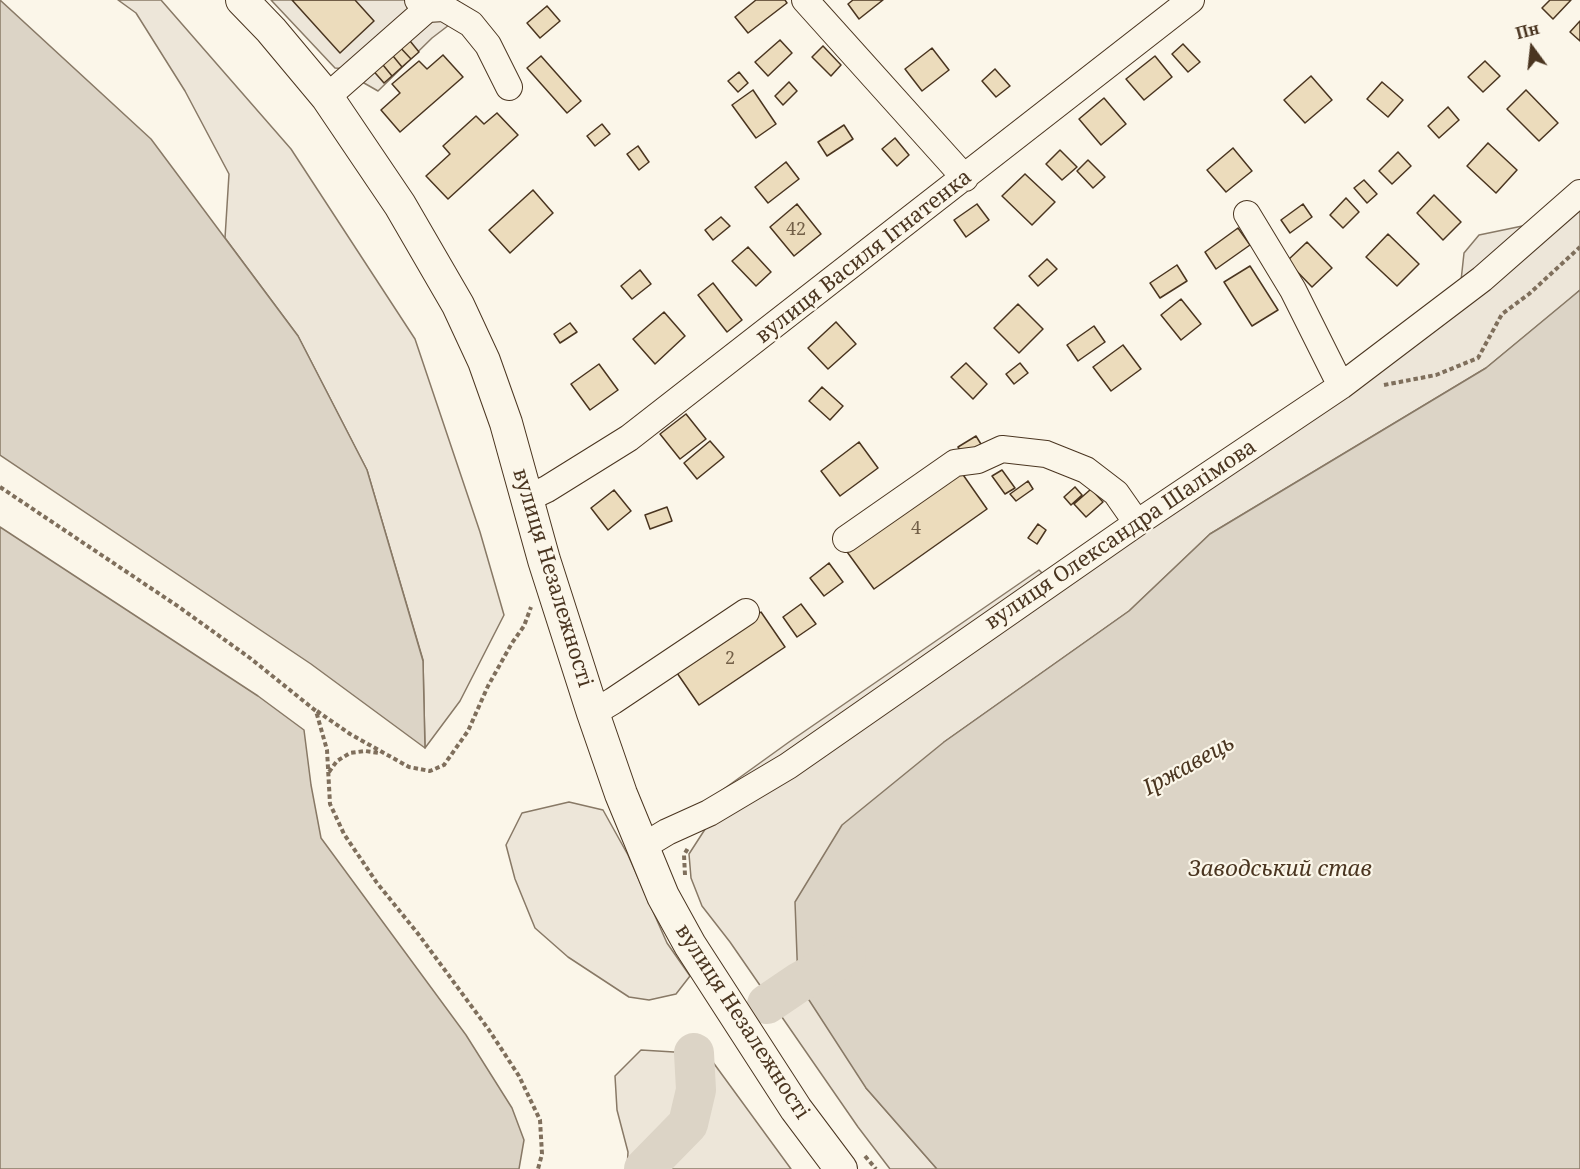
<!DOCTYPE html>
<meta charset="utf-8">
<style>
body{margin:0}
#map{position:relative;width:1580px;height:1169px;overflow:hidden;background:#fbf6e9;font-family:"Noto Serif",serif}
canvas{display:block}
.north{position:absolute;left:1502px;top:18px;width:60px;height:60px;-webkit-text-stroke:4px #fbf6e9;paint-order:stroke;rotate:345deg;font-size:16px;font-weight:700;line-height:24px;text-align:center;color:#4a3520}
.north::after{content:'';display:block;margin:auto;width:21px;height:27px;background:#4a3520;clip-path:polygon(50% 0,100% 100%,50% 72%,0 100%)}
</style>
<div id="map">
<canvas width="1580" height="1169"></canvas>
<div class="north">Пн</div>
</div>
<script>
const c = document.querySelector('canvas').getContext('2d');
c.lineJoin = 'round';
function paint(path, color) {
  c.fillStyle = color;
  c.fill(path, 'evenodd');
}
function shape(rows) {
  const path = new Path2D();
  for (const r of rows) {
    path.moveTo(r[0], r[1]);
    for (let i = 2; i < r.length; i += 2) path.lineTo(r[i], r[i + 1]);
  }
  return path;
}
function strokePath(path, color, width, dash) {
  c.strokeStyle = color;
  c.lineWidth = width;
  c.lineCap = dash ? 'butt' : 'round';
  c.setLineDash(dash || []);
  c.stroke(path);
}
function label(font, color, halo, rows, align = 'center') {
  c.font = font + ' "Noto Serif",serif';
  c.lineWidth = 4.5;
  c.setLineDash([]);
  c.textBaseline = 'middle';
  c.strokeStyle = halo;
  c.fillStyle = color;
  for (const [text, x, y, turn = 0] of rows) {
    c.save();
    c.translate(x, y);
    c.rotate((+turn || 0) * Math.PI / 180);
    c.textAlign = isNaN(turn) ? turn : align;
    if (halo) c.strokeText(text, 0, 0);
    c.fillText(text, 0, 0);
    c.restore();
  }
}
const green = shape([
 [118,0,161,0,291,149,415,339,480,532,504,615,460,701,425,748,423,660,367,470,298,336,225,238,229,174,185,91,136,13,118,0],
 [271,0,454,0,449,25,432,38,378,91,357,79,351,69,335,68,271,0],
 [1580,204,1580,290,1570,299,1486,368,1210,534,1129,611,944,742,866,1088,937,1169,890,1169,858,1127,730,942,702,906,691,878,689,854,711,820,714,796,789,742,1039,570,1059,590,1460,290,1464,253,1479,235,1532,224,1580,204],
 [569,802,603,810,628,855,667,943,690,976,676,994,649,1000,629,997,568,957,535,928,515,879,506,845,522,813,569,802],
 [641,1050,707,1054,791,1169,627,1169,628,1152,617,1110,615,1076,641,1050]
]);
paint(green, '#ede6d9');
strokePath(green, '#887966', 1.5);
const water = shape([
 [0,0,151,139,298,336,367,470,423,661,425,748,311,664,0,455,0,0],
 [1580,290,1580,1169,937,1169,866,1088,798,983,795,902,842,825,944,742,1129,611,1210,534,1486,368,1580,290],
 [0,527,258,696,304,730,311,785,321,838,466,1035,512,1108,524,1140,519,1169,0,1169,0,527]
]);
paint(water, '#dcd4c6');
strokePath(water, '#887966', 1.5);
strokePath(shape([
 [767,1004,798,983,846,956],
 [644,1169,688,1124,696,1090,694,1053]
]), '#dcd4c6', 40);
const building = shape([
 [292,0,355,0,374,21,340,53,292,0],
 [756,0,785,0,787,3,748,33,735,17,756,0],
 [853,0,883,0,859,19,848,4,853,0],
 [1550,0,1571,0,1553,19,1542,8,1550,0],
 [547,6,560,21,540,38,527,23,547,6],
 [1580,21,1580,41,1570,32,1580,21],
 [406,36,419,52,411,59,397,44,406,36],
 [780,40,792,53,768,76,755,62,780,40],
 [397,44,411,59,402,67,389,51,397,44],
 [1183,44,1200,62,1188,72,1172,54,1183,44],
 [823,46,841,65,831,76,812,57,823,46],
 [932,48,949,70,922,91,905,69,932,48],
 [389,51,402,67,392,76,379,60,389,51],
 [443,55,463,77,400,132,381,110,400,93,392,84,419,61,427,69,443,55],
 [541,56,581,101,567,113,527,68,541,56],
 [1155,56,1172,77,1144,100,1126,79,1155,56],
 [379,60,392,76,384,83,370,67,379,60],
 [1485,61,1500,76,1483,92,1468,77,1485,61],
 [995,69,1010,86,996,97,982,81,995,69],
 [739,72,748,83,738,92,728,81,739,72],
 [1311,76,1332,100,1305,123,1284,100,1311,76],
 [789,82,797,91,783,105,775,96,789,82],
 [1382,82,1403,100,1388,117,1367,99,1382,82],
 [753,90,776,124,756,138,732,105,753,90],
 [1526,90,1558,123,1539,141,1507,109,1526,90],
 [1104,98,1126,124,1101,145,1079,119,1104,98],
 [1448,107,1459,120,1439,138,1428,126,1448,107],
 [497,113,518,135,448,199,426,176,450,154,443,146,476,116,484,124,497,113],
 [602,124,610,134,595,146,587,136,602,124],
 [844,125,853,139,827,156,818,142,844,125],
 [895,138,909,155,897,166,882,149,895,138],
 [1488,143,1517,170,1496,193,1467,166,1488,143],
 [638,146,649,162,639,170,627,154,638,146],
 [1233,148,1252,171,1226,192,1207,170,1233,148],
 [1060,150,1077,167,1062,180,1046,164,1060,150],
 [1398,152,1411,166,1392,184,1379,171,1398,152],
 [1088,160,1105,177,1093,188,1077,171,1088,160],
 [786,162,799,179,768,203,755,187,786,162],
 [1025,174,1055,202,1032,225,1002,196,1025,174],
 [1364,180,1377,194,1367,203,1354,188,1364,180],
 [533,190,553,213,510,253,489,230,533,190],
 [1434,195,1461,222,1443,240,1417,213,1434,195],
 [1346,198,1359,212,1343,228,1330,215,1346,198],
 [797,204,821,234,794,256,770,227,797,204],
 [977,204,989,220,966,237,954,220,977,204],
 [1303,204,1312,217,1290,233,1281,220,1303,204],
 [721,217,730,226,713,240,705,230,721,217],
 [1238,228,1250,245,1216,269,1205,252,1238,228],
 [1388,234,1419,264,1397,286,1366,257,1388,234],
 [1307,242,1332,268,1312,287,1287,261,1307,242],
 [748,247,771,272,756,286,732,261,748,247],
 [1047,259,1057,269,1038,286,1029,276,1047,259],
 [1177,265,1187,281,1160,298,1150,283,1177,265],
 [1250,266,1278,310,1252,326,1224,282,1250,266],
 [640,270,651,284,632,299,621,286,640,270],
 [713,283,742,320,727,332,698,295,713,283],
 [1181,299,1201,324,1181,340,1161,315,1181,299],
 [1018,304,1043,329,1019,353,994,328,1018,304],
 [664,312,685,336,655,364,633,339,664,312],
 [836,322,856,344,828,369,808,348,836,322],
 [570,323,577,332,560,343,554,334,570,323],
 [1094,326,1105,342,1078,361,1067,345,1094,326],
 [1123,345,1141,369,1111,391,1093,367,1123,345],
 [966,363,987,384,973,399,951,377,966,363],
 [1020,363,1028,373,1014,384,1006,374,1020,363],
 [599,364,618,390,590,410,571,384,599,364],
 [822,387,843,406,830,420,809,401,822,387],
 [686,414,706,439,680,459,660,434,686,414],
 [976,436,984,449,966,460,958,447,976,436],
 [710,441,724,457,697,479,684,463,710,441],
 [859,442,878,468,840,496,821,471,859,442],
 [959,469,987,509,874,589,845,549,959,469],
 [1002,470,1015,488,1005,494,992,476,1002,470],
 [1028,481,1033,489,1016,501,1010,494,1028,481],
 [1075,487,1082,495,1071,505,1064,497,1075,487],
 [1091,489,1103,502,1086,517,1074,504,1091,489],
 [614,490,631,511,608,530,591,508,614,490],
 [667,507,672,521,650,529,645,515,667,507],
 [1038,524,1046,530,1037,544,1028,538,1038,524],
 [829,563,843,582,824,596,810,578,829,563],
 [801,604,816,624,797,637,783,617,801,604],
 [761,612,785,647,699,705,675,670,761,612]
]);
paint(building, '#ecdcbc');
strokePath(building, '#4a3520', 1.5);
const minor = shape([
 [435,0,427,9,444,8,471,24,488,45,509,87],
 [805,0,965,178],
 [327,97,427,9,418,0],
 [1247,214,1293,290,1341,386],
 [526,499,547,489,629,438,1191,0],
 [846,539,955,463,978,460,1002,449,1046,454,1086,470,1116,493,1137,523],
 [593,713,613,701,746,612],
 [642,847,667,832,709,813,788,766,1137,523,1341,386,1482,279,1580,193]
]);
const major = shape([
 [242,0,271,30,327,97,400,205,458,305,484,361,506,423,544,560,593,713,621,794,663,896,690,945,796,1109,841,1169]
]);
strokePath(minor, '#4a3520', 28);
strokePath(major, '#4a3520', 34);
strokePath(shape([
 [1384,385,1436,375,1478,358,1502,314,1529,294,1580,247],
 [0,487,179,607,250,658,316,711,327,750,330,804,344,834,377,883,419,935,489,1030,519,1076,540,1120,542,1154,538,1169],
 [317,711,350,734,409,767,430,771,444,765,468,731,488,686,512,643,524,626,531,607],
 [329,772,337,761,350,753,365,751,379,753],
 [685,875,684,855,688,848],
 [865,1156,876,1169]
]), '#7f6f5c', 4, [4.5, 3]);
strokePath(minor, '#fbf6e9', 26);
strokePath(major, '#fbf6e9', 32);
label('18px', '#725f47', null, [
 ["42",796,230],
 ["4",916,529],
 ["2",730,659]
]);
label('21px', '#4a3520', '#fbf6e9', [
 ["вулиця Василя Ігнатенка",864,257,-38],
 ["вулиця Олександра Шалімова",1121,535,-34],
 ["вулиця Незалежності",552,578,73],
 ["вулиця Незалежності",742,1022,57]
]);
label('italic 22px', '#4a3520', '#fbf6e9', [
 ["Іржавець",1189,766,-29],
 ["Заводський став",1280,870]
]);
</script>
